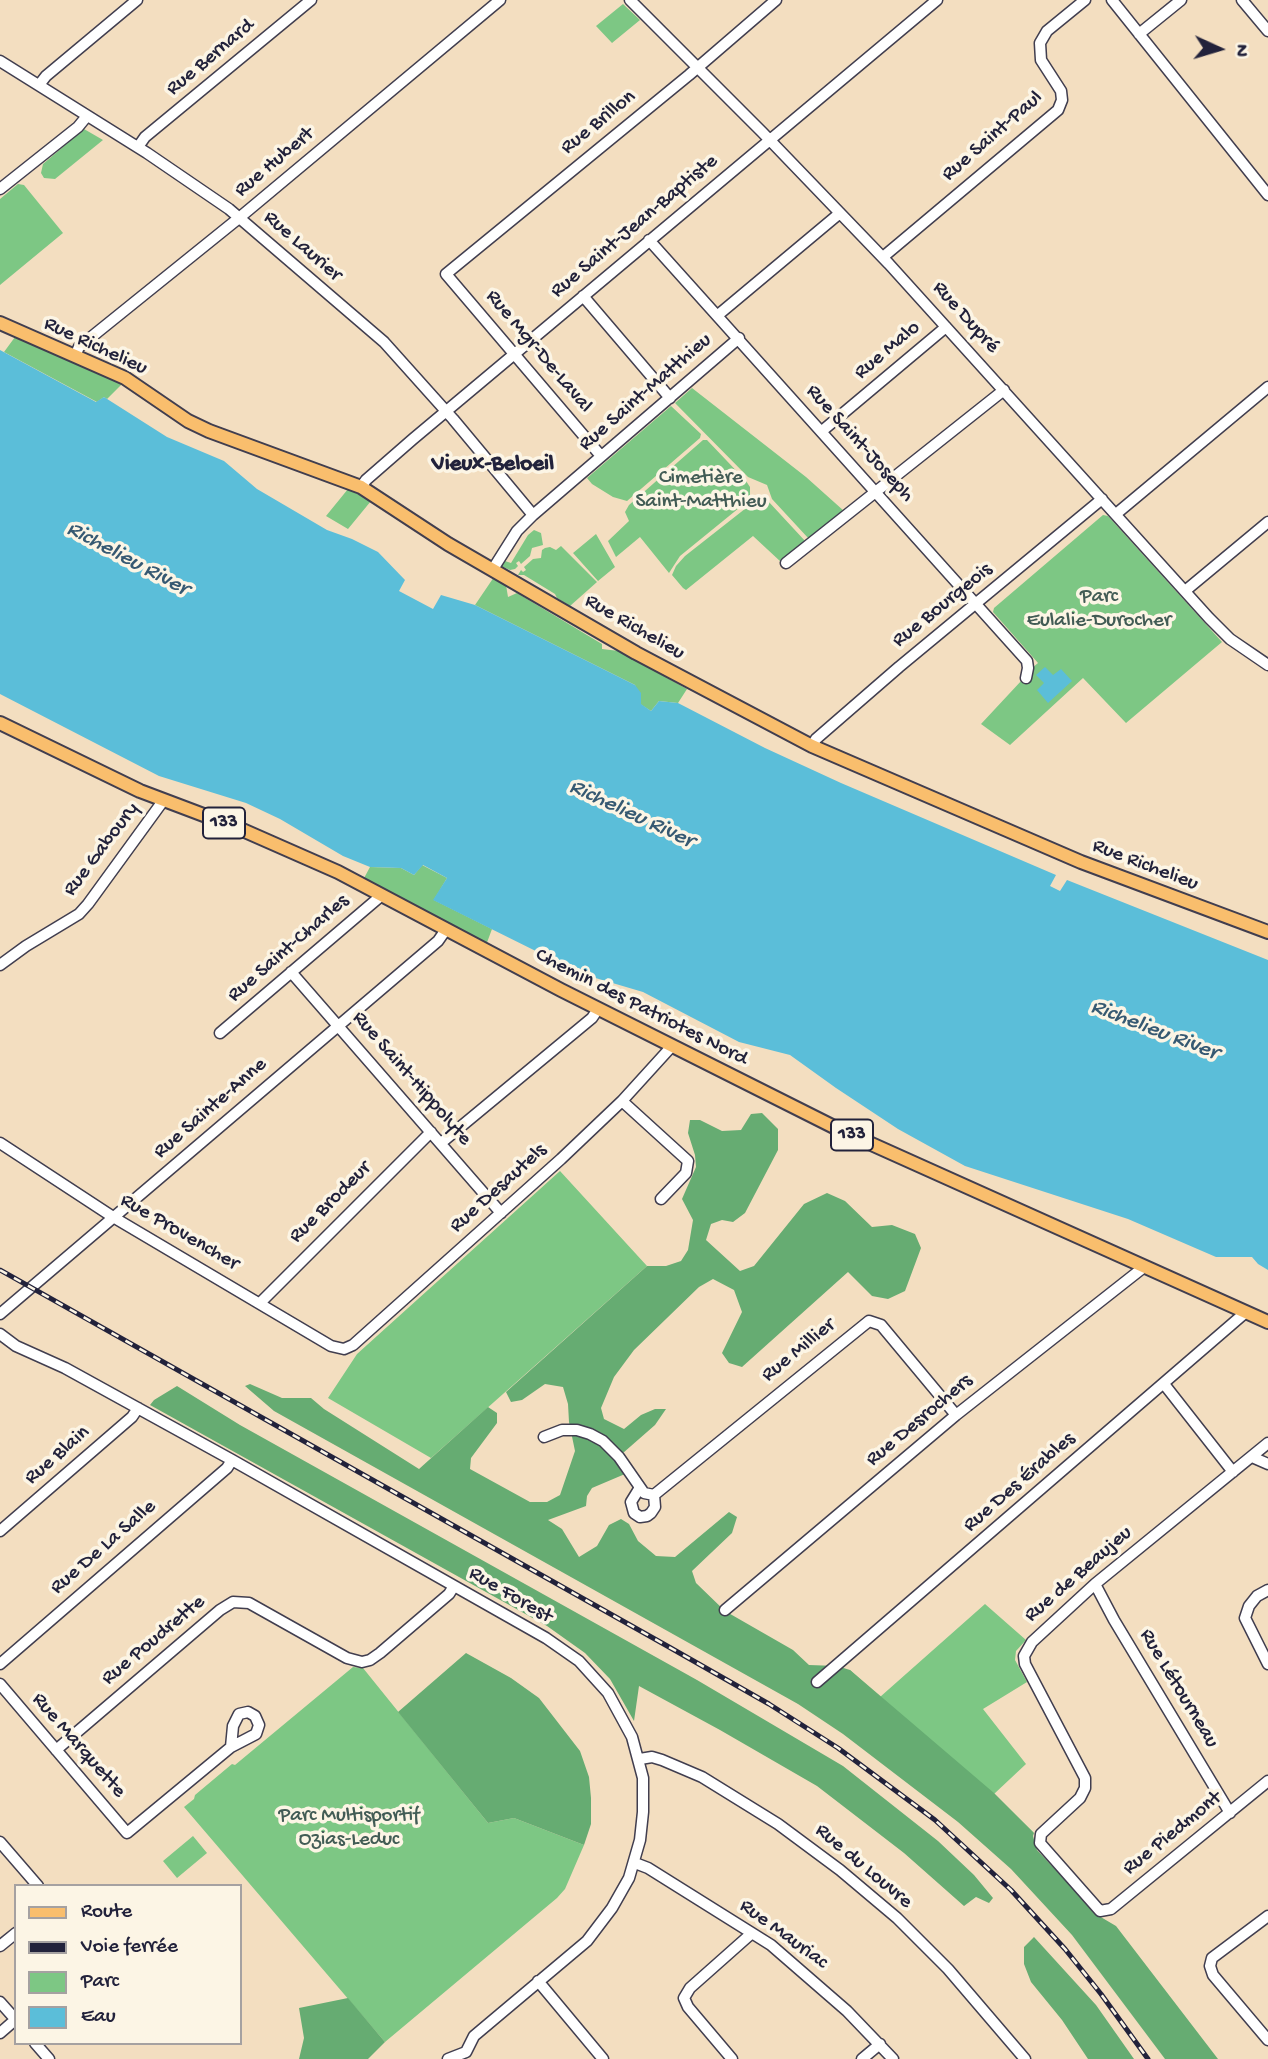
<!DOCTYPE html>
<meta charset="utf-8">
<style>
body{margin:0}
#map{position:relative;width:1268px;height:2059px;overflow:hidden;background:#f3dec0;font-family:"Gochi Hand",sans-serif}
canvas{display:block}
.legend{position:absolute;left:14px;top:1884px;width:228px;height:161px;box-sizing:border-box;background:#fcf5e5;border:2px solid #a5a1a1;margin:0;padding:9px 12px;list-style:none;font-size:21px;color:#22223b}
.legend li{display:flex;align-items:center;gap:14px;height:35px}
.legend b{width:35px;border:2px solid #a5a1a1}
.north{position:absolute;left:1184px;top:14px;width:70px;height:70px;-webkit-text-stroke:5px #fcf5e5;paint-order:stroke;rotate:94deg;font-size:19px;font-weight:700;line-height:28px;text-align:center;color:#22223b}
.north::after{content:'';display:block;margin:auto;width:24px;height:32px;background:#22223b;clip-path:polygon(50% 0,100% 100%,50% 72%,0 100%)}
</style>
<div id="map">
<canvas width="1268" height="2059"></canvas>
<ul class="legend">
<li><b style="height:9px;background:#f9be6d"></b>Route</li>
<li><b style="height:9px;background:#22223b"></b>Voie ferrée</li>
<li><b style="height:19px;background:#7dc784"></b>Parc</li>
<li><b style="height:19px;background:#5bbed9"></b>Eau</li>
</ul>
<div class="north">N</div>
</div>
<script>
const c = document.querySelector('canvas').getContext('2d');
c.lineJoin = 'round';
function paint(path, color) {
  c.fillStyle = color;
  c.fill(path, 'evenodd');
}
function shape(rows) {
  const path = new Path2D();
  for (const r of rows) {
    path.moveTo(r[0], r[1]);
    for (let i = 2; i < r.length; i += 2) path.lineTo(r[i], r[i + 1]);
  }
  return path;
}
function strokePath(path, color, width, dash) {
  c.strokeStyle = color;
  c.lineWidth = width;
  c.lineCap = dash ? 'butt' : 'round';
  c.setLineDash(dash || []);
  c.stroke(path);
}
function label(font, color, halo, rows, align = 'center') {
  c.font = font + ' "Gochi Hand",sans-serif';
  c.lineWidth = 7;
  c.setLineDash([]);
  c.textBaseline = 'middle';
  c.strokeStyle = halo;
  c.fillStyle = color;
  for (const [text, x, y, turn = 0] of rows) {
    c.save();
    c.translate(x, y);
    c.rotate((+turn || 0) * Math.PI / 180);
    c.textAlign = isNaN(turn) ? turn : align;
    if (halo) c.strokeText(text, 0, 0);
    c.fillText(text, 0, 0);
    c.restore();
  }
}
paint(shape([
 [623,4,640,20,612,43,596,26],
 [84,129,103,140,55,179,44,178,41,173,43,164],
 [18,184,24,185,63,233,0,285,0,199],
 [15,337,95,371,122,384,107,399,104,397,97,402,4,352],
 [692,388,806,477,844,511,809,539,772,499,767,485,748,477,675,403],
 [671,406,701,434,700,438,627,501,613,497,592,484,587,478],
 [703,440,707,440,746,481,750,487,750,499,680,556,669,573,640,537,616,557,608,541,629,521,625,512,629,505],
 [348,489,371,501,348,529,326,516],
 [755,501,768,501,806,542,781,562,753,536,686,590,683,588,672,575,676,566,685,556],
 [1103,515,1108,516,1222,642,1126,723,1083,678,1010,745,981,724,1022,680,1027,684,1031,669,1038,663,993,612,994,608],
 [534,530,541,533,543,545,532,548,530,556,521,564,519,561,516,563,518,566,515,569,510,570,501,566,505,561,511,563,528,535],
 [596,534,615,567,598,581,573,553],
 [561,546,597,582,570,606,557,598,555,594,524,575,518,575,521,570,523,572,526,570,524,567,533,559,541,558,542,550,545,548,550,547,556,550],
 [494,577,506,585,508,597,517,593,602,644,602,649,619,651,687,689,678,703,659,701,651,711,640,704,635,685,475,605],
 [422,865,447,878,434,900,492,929,485,948,363,880,370,867,401,868,414,875],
 [560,1171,647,1266,431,1458,328,1398,357,1354],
 [985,1604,1026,1640,1016,1651,1015,1660,1027,1682,983,1709,1026,1764,994,1794,1034,1833,817,1682,850,1670,880,1697],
 [353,1667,363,1668,488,1823,514,1818,584,1845,565,1889,557,1898,385,2042,184,1807,194,1799,195,1795,232,1764,235,1765],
 [193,1836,207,1853,177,1878,163,1861]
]), '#7dc784');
paint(shape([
 [762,1113,778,1129,778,1150,745,1213,733,1222,722,1220,711,1224,706,1240,740,1271,754,1266,804,1204,827,1193,845,1201,872,1227,892,1225,915,1234,921,1248,905,1291,888,1299,872,1296,848,1272,742,1367,729,1363,722,1353,742,1312,734,1290,713,1279,699,1287,634,1350,614,1377,601,1408,604,1419,624,1429,641,1415,655,1409,666,1409,655,1425,615,1460,625,1474,592,1488,587,1496,586,1506,548,1520,562,1529,579,1557,597,1546,609,1525,621,1519,629,1524,638,1541,656,1556,675,1557,729,1512,737,1517,732,1533,692,1571,696,1583,725,1611,793,1650,809,1665,837,1666,850,1670,994,1793,1034,1833,1033,1836,1037,1850,1099,1916,1116,1926,1218,2059,1165,2059,1072,1935,1011,1869,958,1822,843,1734,798,1704,274,1411,245,1386,250,1384,282,1398,311,1398,324,1409,419,1469,488,1407,497,1413,497,1423,471,1458,470,1469,530,1502,547,1502,560,1495,575,1451,569,1422,568,1404,563,1387,545,1384,522,1400,511,1402,506,1392,647,1266,666,1266,681,1261,688,1250,693,1220,682,1199,696,1167,695,1155,688,1133,690,1120,700,1120,722,1131,741,1130,751,1114],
 [177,1386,240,1425,697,1680,843,1766,938,1841,974,1875,993,1898,989,1903,976,1897,964,1906,904,1853,817,1786,720,1730,639,1686,634,1721,610,1679,585,1653,547,1626,150,1405,154,1400],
 [466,1653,511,1678,539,1698,580,1751,589,1777,591,1798,591,1824,584,1845,514,1818,488,1823,398,1712],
 [1034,1937,1096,2005,1134,2059,1088,2059,1062,2020,1031,1982,1024,1964,1024,1947],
 [348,1998,385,2042,368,2059,299,2059,304,2038,299,2008]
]), '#66ac72');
paint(shape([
 [0,350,96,402,104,397,167,437,224,461,257,489,327,530,352,539,378,552,405,580,399,591,433,609,441,595,475,605,635,685,641,693,641,704,651,711,659,701,678,703,765,748,841,783,1056,875,1050,886,1060,891,1067,880,1268,960,1268,1270,1258,1264,1252,1257,1216,1257,1128,1219,965,1166,898,1129,836,1088,790,1055,739,1042,643,992,582,974,433,900,447,878,423,865,414,875,401,868,370,867,343,856,280,819,246,803,159,776,0,694],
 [1045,667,1053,675,1061,669,1072,681,1048,703,1037,690,1044,683,1036,675]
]), '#5bbed9');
const minor = shape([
 [630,0,762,132,889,264,1209,618,1230,639,1268,665],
 [1112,0,1268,195],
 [1242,0,1268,31],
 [1139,34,1181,0],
 [0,61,147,153,229,209,384,342,453,419,533,515],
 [39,85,46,76,137,0],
 [138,147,145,137,311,0],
 [0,189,78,127,87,116],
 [649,240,1027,661,1028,668,1026,678],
 [883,257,1058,110,1062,100,1061,91,1041,60,1040,43,1047,31,1085,0],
 [583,296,670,398],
 [718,315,840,213],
 [75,356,79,347,239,218,500,0],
 [822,431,946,327],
 [601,456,446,274,689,75,776,0],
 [361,487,366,480,413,439,937,0],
 [1116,514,1268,387],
 [786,563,1004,390],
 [493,569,517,531,533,515,739,338],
 [1185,591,1268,522],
 [812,746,816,739,899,667,1102,499],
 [0,965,26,946,79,914,88,904,163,801],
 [291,972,501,1213],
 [220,1033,382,895],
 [622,1101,688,1161,686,1173,661,1199],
 [0,1143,113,1217,331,1346,344,1349,353,1345,561,1159,622,1101,672,1046],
 [441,1143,592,1018,598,1009],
 [260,1303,431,1132],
 [0,1314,438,941,445,931],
 [0,1334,16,1346,65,1368,232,1460,546,1638,579,1661,608,1693,632,1737,643,1778,643,1812,640,1840,629,1878,612,1908,587,1941,474,2036,466,2052,448,2059],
 [1164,1384,1233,1472],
 [544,1437,562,1430,577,1430,590,1434,603,1441,619,1457,644,1493,654,1495,869,1321,881,1325,956,1415],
 [1268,1443,1095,1584,1032,1642,1024,1656,1025,1664,1085,1778,1085,1788,1080,1798,1041,1834,1040,1843,1100,1911,1111,1909,1268,1781],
 [1252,1457,1268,1464],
 [639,1489,631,1502,634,1513,640,1517,647,1516,651,1513,655,1507,654,1495],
 [0,1531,132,1417,138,1408],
 [1095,1584,1114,1620,1230,1813],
 [1268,1590,1257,1596,1249,1606,1245,1618,1268,1664],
 [725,1610,956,1415,1144,1267],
 [0,1664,227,1468,232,1460],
 [817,1682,1246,1312],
 [0,1684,127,1833,231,1747,256,1734,259,1725,255,1716,248,1712,239,1714,233,1726,231,1747],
 [56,1750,220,1610,233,1602,249,1603,347,1658,362,1662,370,1660,380,1653,449,1594,454,1586],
 [640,1759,652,1757,662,1760,702,1777,778,1824,840,1870,897,1918,948,1969,1025,2059],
 [0,1842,38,1886],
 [635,1863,648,1868,771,1945,847,2011,893,2059],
 [1268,1916,1212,1958,1210,1966,1213,1975,1268,2040],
 [0,1946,16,1933],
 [538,1981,603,2059],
 [0,2002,16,2020],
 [0,2033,15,2020],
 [35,2043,49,2059],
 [732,2059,688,2007,684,1998,690,1988,752,1933],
 [862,2059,880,2044]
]);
const major = shape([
 [0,323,125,378,188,421,209,431,361,487,448,544,636,653,812,746,1081,862,1268,932],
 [0,723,140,791,238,828,338,872,561,990,838,1129,1268,1322]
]);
strokePath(minor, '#413e4f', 13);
strokePath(major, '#413e4f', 16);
strokePath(minor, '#fff', 10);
strokePath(major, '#f9be6d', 12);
const rail = shape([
 [0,1270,669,1647,769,1704,838,1748,935,1820,1011,1890,1065,1949,1101,1994,1148,2059]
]);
strokePath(rail, '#22223b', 5);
strokePath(rail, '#fcf5e5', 2.5, [8]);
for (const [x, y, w] of [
 [224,823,42],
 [852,1135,42]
]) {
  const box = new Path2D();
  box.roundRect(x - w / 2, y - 15.5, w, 31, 5);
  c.fillStyle = '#fcf5e5';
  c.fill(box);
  strokePath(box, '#22223b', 2);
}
label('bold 19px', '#22223b', null, [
 ["133",224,823],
 ["133",852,1135]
]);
label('21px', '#22223b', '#fcf5e5', [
 ["Rue Bernard",211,58,-40],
 ["Rue Brillon",599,123,-39],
 ["Rue Saint-Paul",993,137,-41],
 ["Rue Hubert",275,163,-40],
 ["Rue Saint-Jean-Baptiste",635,227,-40],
 ["Rue Laurier",302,247,41],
 ["Rue Dupré",965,318,48],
 ["Rue Richelieu",95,347,25],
 ["Rue Malo",888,351,-40],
 ["Rue Mgr-De-Laval",538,352,50],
 ["Rue Saint-Matthieu",646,393,-41],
 ["Rue Saint-Joseph",859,444,48],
 ["Rue Bourgeois",943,606,-39],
 ["Rue Richelieu",634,628,30],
 ["Rue Gaboury",102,850,-53],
 ["Rue Richelieu",1145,866,21],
 ["Rue Saint-Charles",289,949,-41],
 ["Chemin des Patriotes Nord",641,1008,27],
 ["Rue Saint-Hippolyte",411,1079,49],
 ["Rue Sainte-Anne",211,1109,-41],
 ["Rue Desautels",499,1189,-42],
 ["Rue Brodeur",331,1203,-45],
 ["Rue Provencher",179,1233,30],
 ["Rue Millier",799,1351,-39],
 ["Rue Desrochers",920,1421,-40],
 ["Rue Blain",58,1456,-41],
 ["Rue Des Érables",1020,1483,-41],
 ["Rue De La Salle",104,1548,-41],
 ["Rue de Beaujeu",1079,1575,-41],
 ["Rue Forest",510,1596,30],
 ["Rue Poudrette",154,1641,-40],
 ["Rue Létourneau",1178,1689,59],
 ["Rue Marquette",78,1746,49],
 ["Rue Piedmont",1173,1834,-39],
 ["Rue du Louvre",863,1867,40],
 ["Rue Mauriac",783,1935,36]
]);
label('21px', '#425c55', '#fcf5e5', [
 ["Cimetière",701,479],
 ["Saint-Matthieu",701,503],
 ["Parc",1099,598],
 ["Eulalie-Durocher",1099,622],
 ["Parc Multisportif",349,1817],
 ["Ozias-Leduc",349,1841]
]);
label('bold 23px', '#22223b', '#fcf5e5', [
 ["Vieux-Beloeil",493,465]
]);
label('italic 23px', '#365972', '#fcf5e5', [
 ["Richelieu River",127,560,28],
 ["Richelieu River",631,815,25],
 ["Richelieu River",1154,1031,21]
]);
</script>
